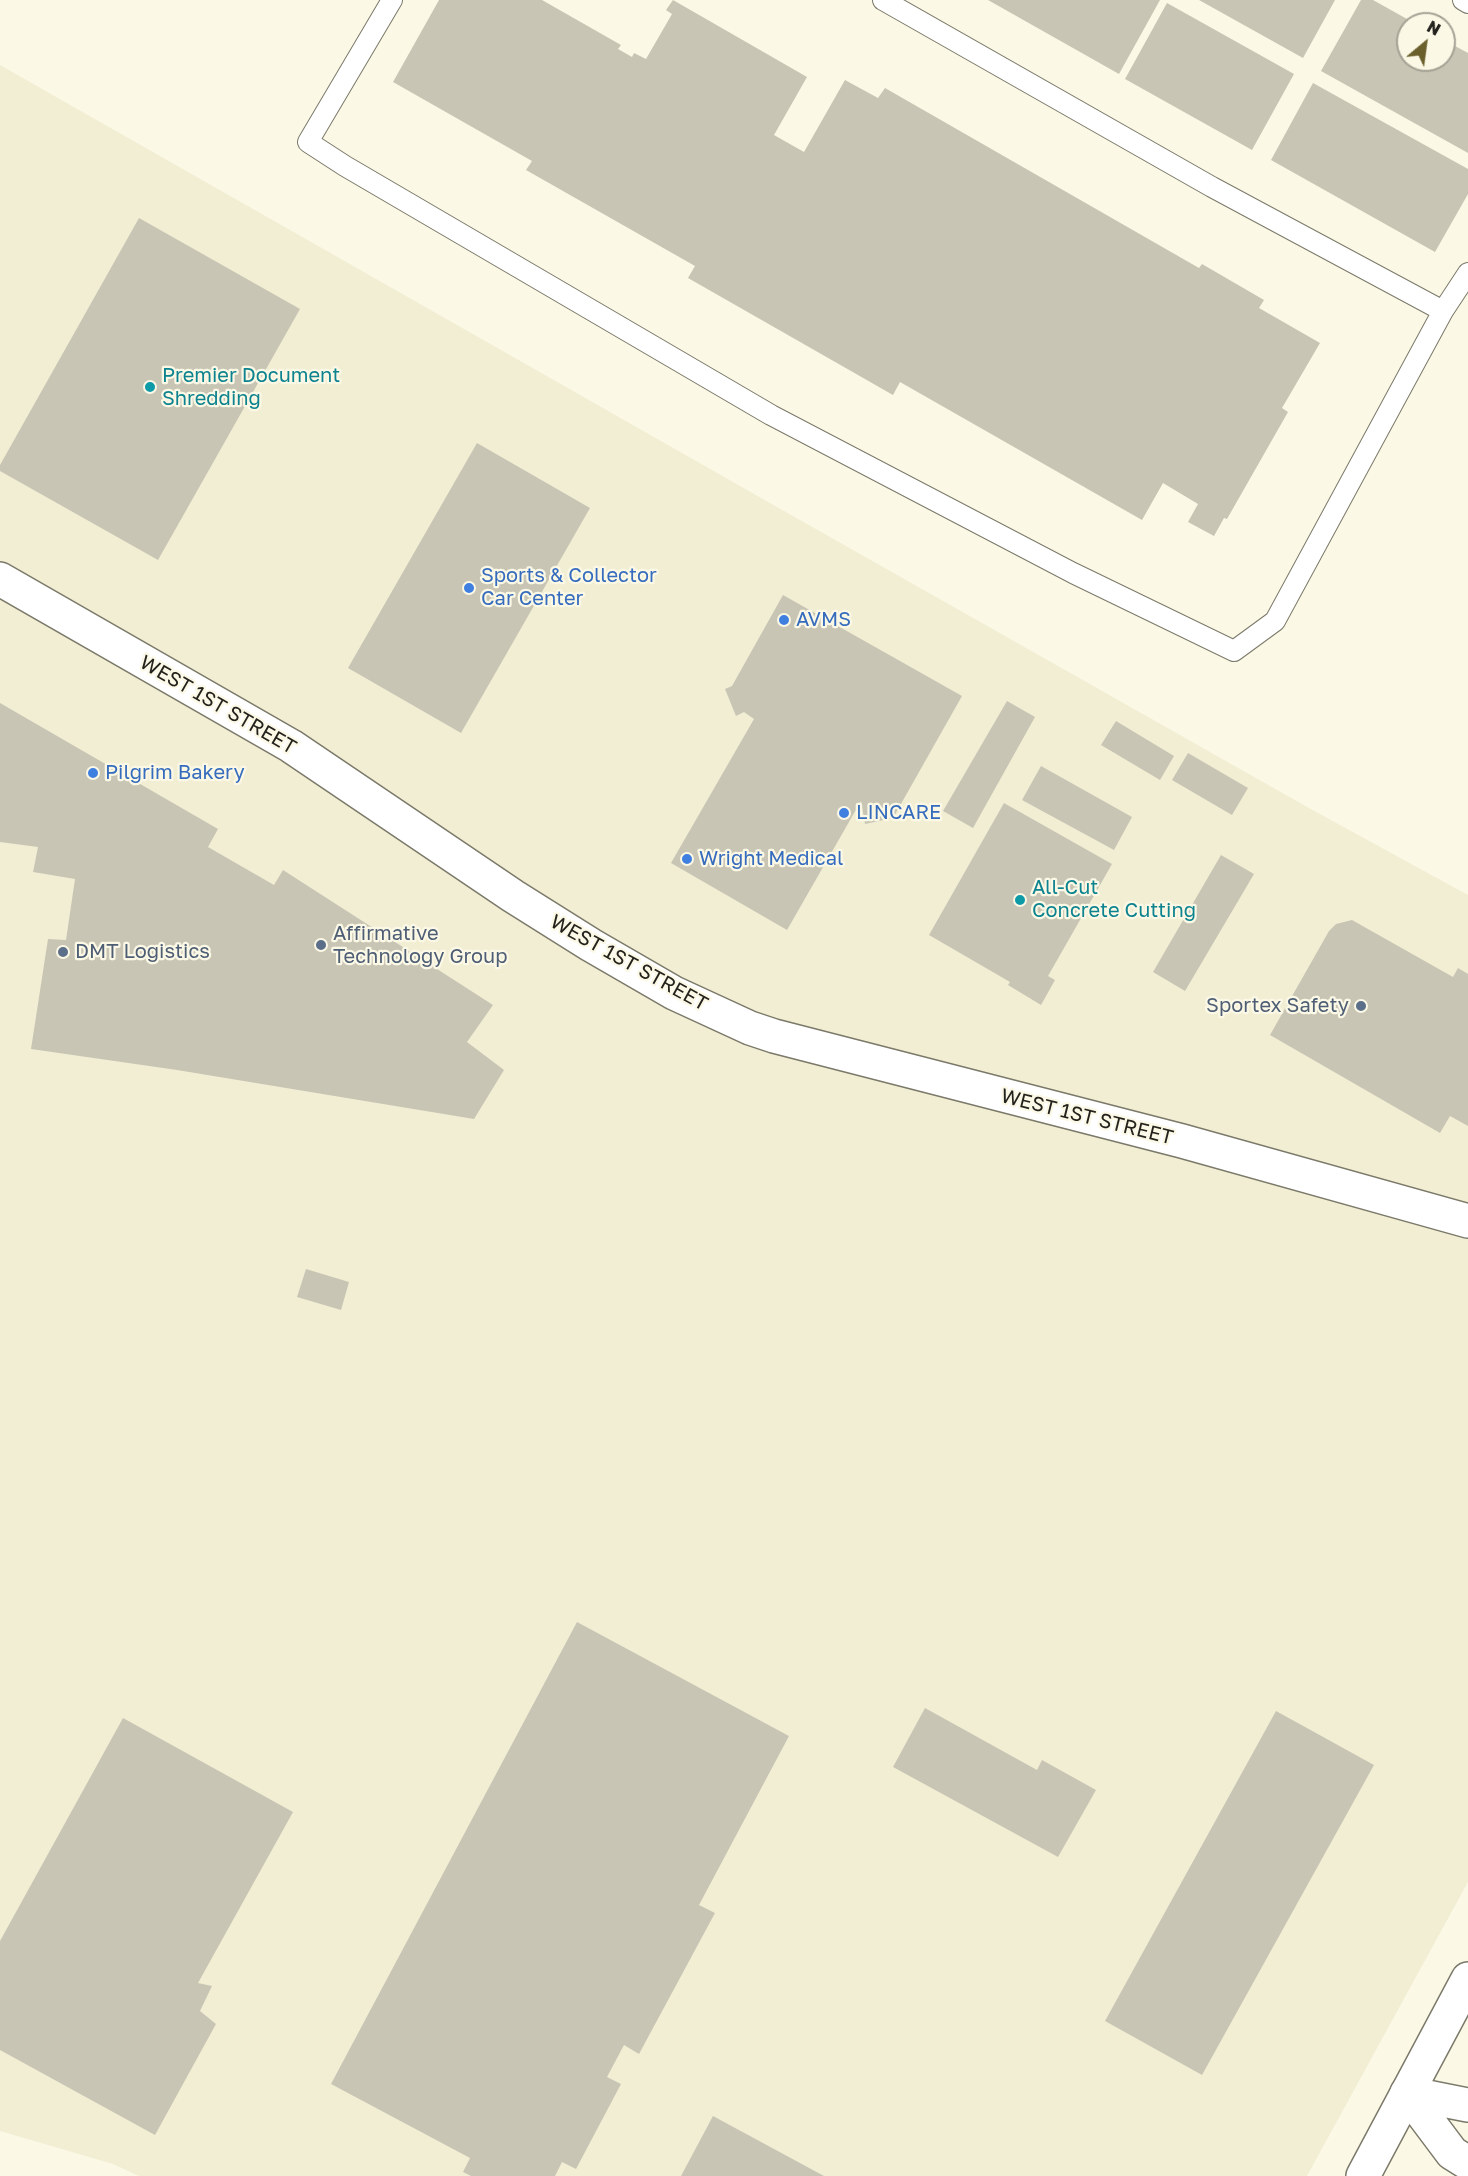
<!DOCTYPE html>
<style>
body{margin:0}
#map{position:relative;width:1468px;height:2176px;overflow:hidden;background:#fbf8e6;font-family:"Golos Text",sans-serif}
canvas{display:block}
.north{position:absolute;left:1396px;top:12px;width:60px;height:60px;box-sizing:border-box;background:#fbf8e6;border:2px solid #a5a295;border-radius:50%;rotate:29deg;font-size:16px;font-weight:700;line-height:24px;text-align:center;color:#23221c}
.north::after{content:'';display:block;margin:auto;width:21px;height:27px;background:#6b5f2c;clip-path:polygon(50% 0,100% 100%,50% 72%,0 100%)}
</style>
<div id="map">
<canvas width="1468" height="2176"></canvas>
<div class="north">N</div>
</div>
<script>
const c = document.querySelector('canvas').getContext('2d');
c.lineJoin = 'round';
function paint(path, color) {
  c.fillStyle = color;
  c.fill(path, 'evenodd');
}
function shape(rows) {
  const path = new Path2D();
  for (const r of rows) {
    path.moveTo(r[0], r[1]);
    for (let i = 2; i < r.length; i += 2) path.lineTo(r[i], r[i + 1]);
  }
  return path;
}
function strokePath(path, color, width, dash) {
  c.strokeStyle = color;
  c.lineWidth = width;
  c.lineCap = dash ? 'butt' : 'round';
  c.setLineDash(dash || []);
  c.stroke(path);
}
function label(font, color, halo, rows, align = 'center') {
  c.font = font + ' "Golos Text",sans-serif';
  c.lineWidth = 4.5;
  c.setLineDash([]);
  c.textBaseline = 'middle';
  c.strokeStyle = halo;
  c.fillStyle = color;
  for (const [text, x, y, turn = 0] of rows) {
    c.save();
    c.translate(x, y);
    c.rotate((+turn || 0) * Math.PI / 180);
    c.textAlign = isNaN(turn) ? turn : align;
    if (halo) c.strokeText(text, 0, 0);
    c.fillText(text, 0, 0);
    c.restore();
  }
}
paint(shape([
 [0,65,770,503,1309,808,1468,895,1468,1882,1307,2176,139,2176,113,2164,0,2131]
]), '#f2eed4');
paint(shape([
 [439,0,542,0,621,45,618,49,632,57,634,53,646,59,672,14,666,10,673,0,807,77,774,135,804,152,845,80,878,98,885,88,1199,268,1202,264,1264,300,1259,308,1320,343,1282,408,1288,412,1227,519,1224,518,1214,536,1188,522,1198,504,1163,483,1142,520,900,382,893,395,688,278,695,266,526,170,532,161,393,82],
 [988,0,1160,0,1119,74],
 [1199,0,1335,0,1303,58],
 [1361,0,1373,0,1416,24,1408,24,1408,60,1444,60,1444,40,1468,53,1468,153,1321,71],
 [1167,3,1294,74,1252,150,1125,79],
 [1313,83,1468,169,1468,194,1435,252,1271,160],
 [139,218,300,309,158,560,0,471,0,465],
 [477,443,590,508,461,733,348,668],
 [783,595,962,696,893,818,865,824,861,801,787,930,671,863,754,719,744,712,736,716,725,689,732,686],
 [1007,701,1035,717,973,828,943,811],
 [0,703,218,829,208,847,274,885,283,870,493,1005,467,1042,504,1070,474,1119,177,1070,31,1049,48,939,66,940,75,879,33,872,38,847,0,842],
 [1116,721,1174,756,1160,780,1101,745],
 [1188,753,1248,788,1232,815,1172,780],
 [1041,766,1132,817,1114,850,1022,800],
 [1004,803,1112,864,1048,976,1055,980,1041,1005,1008,985,1010,982,929,935],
 [1221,855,1254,874,1185,991,1153,972],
 [1352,920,1453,977,1458,968,1468,974,1468,1126,1450,1116,1440,1133,1270,1035,1329,931,1336,924],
 [306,1269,349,1282,341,1310,297,1297],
 [577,1622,789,1736,699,1905,715,1913,639,2054,624,2045,607,2077,621,2084,576,2169,562,2162,555,2176,471,2176,463,2172,470,2158,331,2084],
 [925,1708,1037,1770,1042,1760,1096,1790,1058,1857,893,1767],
 [1276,1711,1374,1765,1202,2075,1105,2021],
 [123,1718,293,1812,198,1983,212,1986,200,2011,216,2024,155,2135,0,2050,0,1941],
 [713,2116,824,2176,681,2176]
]), '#c8c5b4');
const service = shape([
 [392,0,308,142,345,166,771,415,1073,573,1234,651,1275,621,1443,311,1468,273],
 [883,0,1212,187,1443,311],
 [1463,0,1468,3]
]);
const minor = shape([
 [0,579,291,746,513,896,591,945,674,993,750,1028,774,1036,1182,1141,1468,1221],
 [1407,2093,1452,2153,1468,2163],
 [1407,2093,1468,2105]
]);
const secondary = shape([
 [1363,2176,1468,1979]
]);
strokePath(service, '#7b7969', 22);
strokePath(minor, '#7b7969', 36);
strokePath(secondary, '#7b7969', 36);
strokePath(service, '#fff', 20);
strokePath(minor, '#fff', 33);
strokePath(secondary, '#fff', 33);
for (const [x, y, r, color] of [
 [150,387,6,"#0f9aa8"],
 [469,588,6,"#3f7fe0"],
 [784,620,6,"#3f7fe0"],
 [93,773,6,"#3f7fe0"],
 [844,813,6,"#3f7fe0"],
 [687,859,6,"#3f7fe0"],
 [1020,900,6,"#0f9aa8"],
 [321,945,6,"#5c6f8a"],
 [63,952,6,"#5c6f8a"],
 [1361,1006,6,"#5c6f8a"]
]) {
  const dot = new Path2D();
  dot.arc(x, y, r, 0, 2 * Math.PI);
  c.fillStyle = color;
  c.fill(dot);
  strokePath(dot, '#fbf8e6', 2);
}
label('20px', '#0d838f', '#fbf8e6', [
 ["Premier Document",162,376],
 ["Shredding",162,399],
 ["All-Cut",1032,888],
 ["Concrete Cutting",1032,911]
], 'left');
label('20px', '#366cbe', '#fbf8e6', [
 ["Sports & Collector",481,576],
 ["Car Center",481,599],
 ["AVMS",796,620],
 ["Pilgrim Bakery",105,773],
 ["LINCARE",856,813],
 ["Wright Medical",699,859]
], 'left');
label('20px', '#23221c', '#fbf8e6', [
 ["WEST 1ST STREET",218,705,30],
 ["WEST 1ST STREET",629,963,29],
 ["WEST 1ST STREET",1087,1117,14]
]);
label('20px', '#4e5e75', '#fbf8e6', [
 ["Affirmative",333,934],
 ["Technology Group",333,957],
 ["DMT Logistics",75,952],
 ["Sportex Safety",1349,1006,"right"]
], 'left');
</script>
